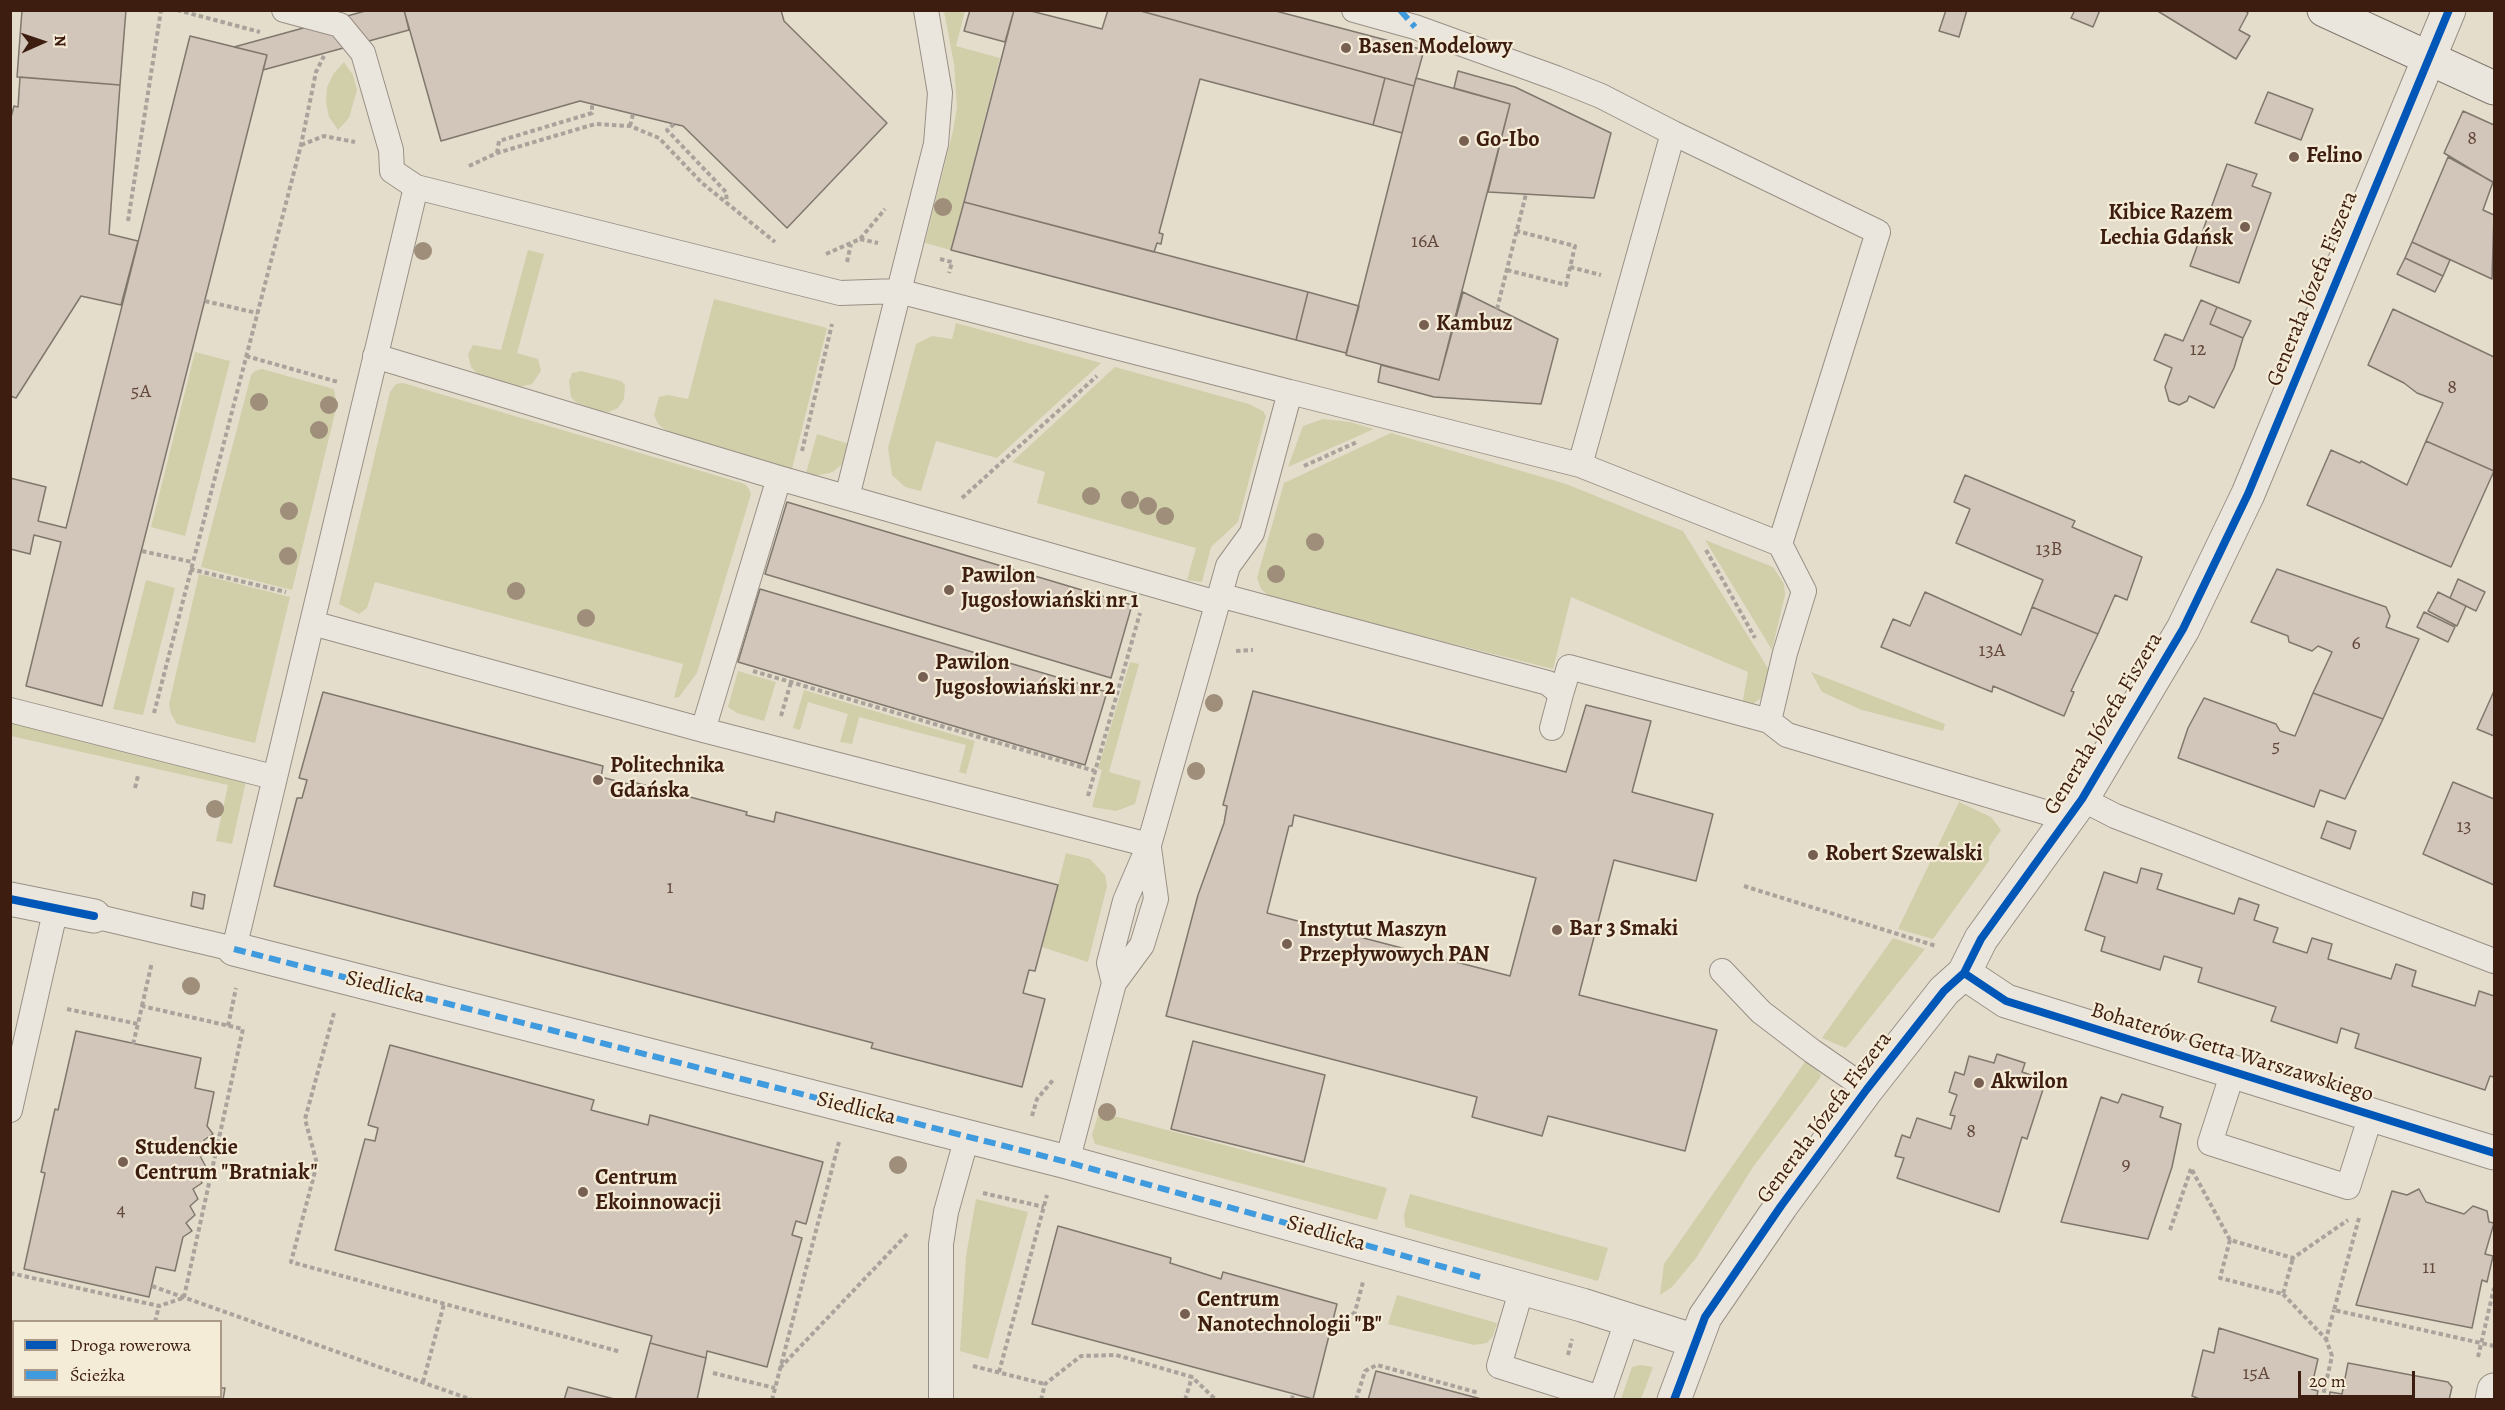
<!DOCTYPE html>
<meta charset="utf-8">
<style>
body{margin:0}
#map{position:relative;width:2505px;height:1410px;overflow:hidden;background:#e4ddcc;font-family:Alegreya,serif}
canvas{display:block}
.frame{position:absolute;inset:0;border:12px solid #3d1d10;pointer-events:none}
.legend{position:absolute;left:12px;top:1320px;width:210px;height:78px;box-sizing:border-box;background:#f5ecd7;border:2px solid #ab9987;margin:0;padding:8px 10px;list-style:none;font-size:18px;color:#3d1d10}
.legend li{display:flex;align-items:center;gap:12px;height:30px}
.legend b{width:30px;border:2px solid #ab9987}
.north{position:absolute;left:12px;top:12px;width:60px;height:60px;-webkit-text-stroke:4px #f5ecd7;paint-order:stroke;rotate:87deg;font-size:16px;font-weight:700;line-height:24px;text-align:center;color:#3d1d10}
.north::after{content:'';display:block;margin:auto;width:21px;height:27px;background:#3d1d10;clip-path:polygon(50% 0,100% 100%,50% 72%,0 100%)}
.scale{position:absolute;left:2298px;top:1371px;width:117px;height:27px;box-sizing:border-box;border:3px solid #3d1d10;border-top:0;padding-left:8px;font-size:18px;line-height:21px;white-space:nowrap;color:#3d1d10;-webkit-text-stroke:4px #f5ecd7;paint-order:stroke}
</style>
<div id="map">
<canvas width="2505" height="1410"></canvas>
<div class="frame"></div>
<ul class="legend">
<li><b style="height:8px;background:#0057b8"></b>Droga rowerowa</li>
<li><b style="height:8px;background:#3f9bde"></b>Ścieżka</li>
</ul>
<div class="north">N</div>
<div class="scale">20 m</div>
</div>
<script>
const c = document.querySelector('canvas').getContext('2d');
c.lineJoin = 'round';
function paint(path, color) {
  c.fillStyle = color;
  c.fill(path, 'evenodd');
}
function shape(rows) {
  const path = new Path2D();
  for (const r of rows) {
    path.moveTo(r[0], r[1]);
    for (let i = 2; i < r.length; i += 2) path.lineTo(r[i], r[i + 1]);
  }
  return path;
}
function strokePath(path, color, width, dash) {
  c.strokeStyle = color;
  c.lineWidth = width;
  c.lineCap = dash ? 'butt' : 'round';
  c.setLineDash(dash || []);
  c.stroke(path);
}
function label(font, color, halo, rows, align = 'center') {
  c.font = font + ' Alegreya,serif';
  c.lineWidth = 4.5;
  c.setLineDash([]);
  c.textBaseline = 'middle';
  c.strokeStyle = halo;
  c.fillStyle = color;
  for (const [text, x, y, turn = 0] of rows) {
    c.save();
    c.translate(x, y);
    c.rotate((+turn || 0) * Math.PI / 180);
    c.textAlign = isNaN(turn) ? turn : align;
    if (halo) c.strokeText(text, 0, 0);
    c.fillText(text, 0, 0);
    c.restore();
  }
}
paint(shape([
 [944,11,965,11,956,46,1000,58,951,250,925,243,953,131,957,107,954,64],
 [344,62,353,75,357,90,349,118,338,130,329,117,326,102,327,87,334,73],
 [528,250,544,254,517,353,538,359,541,371,532,384,519,387,478,375,471,367,468,354,473,345,501,350],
 [714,299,827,328,792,469,671,434,658,424,654,415,659,397,668,395,688,399],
 [956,323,1101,363,997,458,936,441,921,491,905,487,892,475,888,448,916,344,932,336,952,339],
 [195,352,230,361,185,536,151,527],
 [1115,367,1249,404,1263,411,1266,416,1238,522,1211,547,1202,582,1187,580,1196,548,1037,503,1045,472,1012,462],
 [262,369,334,389,337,405,292,590,201,567,251,375,255,371],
 [581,371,621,381,625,385,624,399,618,408,609,412,600,411,577,403,571,397,569,381,572,373],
 [403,383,745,484,749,489,751,494,697,673,679,697,674,698,683,664,375,582,367,608,359,614,339,604,390,392,396,384],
 [1323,419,1350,422,1374,429,1288,467,1303,426],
 [1391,433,1566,484,1683,531,1769,670,1761,698,1750,706,1742,705,1748,672,1571,597,1553,669,1271,598,1261,589,1257,578,1284,483],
 [817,434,849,444,846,459,841,465,833,472,815,476,806,473],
 [1705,540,1773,567,1784,584,1785,595,1772,650],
 [199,574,290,597,255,743,177,724,171,714,169,704],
 [146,580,175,588,143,715,113,709],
 [1130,662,1139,664,1109,772,1141,781,1135,804,1116,811,1092,807,1102,770,1098,769],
 [738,671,776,682,764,721,737,713,728,707],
 [1811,672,1945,724,1943,731,1862,710,1822,692],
 [804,690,975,741,966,774,959,772,966,745,859,717,852,744,840,742,848,714,808,702,800,730,793,728],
 [10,720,246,781,232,844,216,841,228,785,11,736],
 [1959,802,1991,817,2001,830,1989,847,1989,861,1933,939,1898,929],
 [1066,853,1090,859,1105,875,1107,886,1088,962,1042,947],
 [1893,938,1925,949,1846,1048,1822,1038],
 [1807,1059,1821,1075,1820,1078,1753,1167,1696,1258,1672,1287,1660,1295,1664,1264],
 [1099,1112,1387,1188,1377,1220,1095,1144,1092,1135],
 [1410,1194,1608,1248,1598,1281,1405,1227,1404,1215],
 [976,1199,1028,1212,988,1359,960,1351,966,1256],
 [1397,1295,1497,1323,1493,1336,1487,1343,1474,1345,1388,1324],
 [1640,1365,1653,1367,1641,1399,1621,1399,1632,1367],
 [166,1396,169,1399,108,1400,107,1397]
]), '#d1ceaa');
const building = shape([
 [22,10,126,10,120,85,17,77,22,10],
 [369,10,404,10,409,30,263,70,267,55,234,47,369,10],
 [404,10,781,10,784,21,887,123,787,228,683,126,674,124,580,101,441,141,404,10],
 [970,10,1014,10,1005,42,964,31,970,10],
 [1014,10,1027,10,1102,29,1108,10,1137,10,1385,78,1373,125,1200,79,1159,233,1163,234,1161,244,1157,243,1154,252,964,202,1014,10],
 [1137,10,1272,10,1424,50,1414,86,1137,10],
 [1946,10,1967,10,1959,37,1939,31,1946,10],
 [2075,10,2100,10,2093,27,2071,18,2075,10],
 [2156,10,2244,10,2248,13,2239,30,2250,36,2236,59,2156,10],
 [190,36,267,55,102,706,26,686,61,542,34,535,30,554,10,549,10,478,46,487,38,521,66,528,190,36],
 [1458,71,1515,87,1611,133,1594,198,1488,192,1510,104,1454,88,1458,71],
 [20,77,120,85,109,234,138,241,121,305,81,296,16,398,10,396,10,121,14,106,18,107,20,77],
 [1385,78,1414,86,1402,133,1373,125,1385,78],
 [1416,78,1510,104,1439,380,1346,355,1416,78],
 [2268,92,2313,109,2301,140,2255,123,2268,92],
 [2463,111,2494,125,2494,183,2444,153,2463,111],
 [2448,157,2493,182,2483,210,2494,215,2492,279,2412,242,2448,157],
 [2227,164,2257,174,2252,186,2271,193,2239,283,2190,266,2227,164],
 [964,202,1308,292,1296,340,951,250,964,202],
 [2412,242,2450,260,2443,276,2405,258,2412,242],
 [2405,258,2443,276,2435,292,2397,274,2405,258],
 [1308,292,1359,306,1346,353,1296,340,1308,292],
 [1463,292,1558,339,1541,404,1434,397,1378,382,1381,365,1439,380,1463,292],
 [2201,300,2217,307,2210,324,2243,338,2234,368,2214,408,2189,396,2187,401,2179,405,2169,401,2165,387,2172,368,2154,360,2165,334,2183,341,2201,300],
 [2217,307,2251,321,2243,338,2210,324,2217,307],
 [2393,309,2494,357,2494,471,2426,441,2443,403,2417,393,2404,383,2368,365,2393,309],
 [2426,441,2494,471,2451,567,2307,505,2331,450,2360,463,2361,461,2407,485,2426,441],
 [1965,475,2075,521,2072,527,2142,557,2127,600,2115,595,2098,634,2032,607,2043,580,1956,543,1970,509,1954,502,1965,475],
 [787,502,1132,605,1111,678,765,574,787,502],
 [2277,569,2386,607,2390,616,2386,627,2419,639,2383,719,2313,693,2332,652,2318,646,2312,651,2289,642,2288,636,2251,622,2277,569],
 [2458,579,2485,592,2476,611,2450,598,2458,579],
 [760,589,1107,692,1085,765,738,662,760,589],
 [1925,592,2021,635,2032,607,2098,634,2071,691,2074,692,2064,716,1993,686,1992,692,1881,647,1893,619,1910,626,1925,592],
 [2438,592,2466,606,2457,626,2428,611,2438,592],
 [2424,612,2455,627,2448,642,2417,627,2424,612],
 [1253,691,1566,772,1586,705,1651,721,1632,792,1713,814,1696,881,1614,860,1579,995,1717,1030,1685,1151,1548,1116,1542,1136,1472,1117,1477,1097,1166,1016,1198,895,1224,823,1227,806,1223,805,1253,691],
 [1294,815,1536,878,1510,976,1267,913,1289,826,1292,826,1294,815],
 [2494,691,2494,736,2477,729,2494,691],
 [323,692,603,766,601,777,628,784,629,781,747,812,746,815,774,822,776,812,1058,885,1035,971,1029,970,1023,993,1045,999,1022,1087,871,1048,873,1043,274,886,297,798,302,798,307,780,299,778,323,692],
 [2313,693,2383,719,2345,799,2320,790,2314,807,2178,758,2188,728,2204,698,2276,724,2280,731,2295,736,2313,693],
 [2453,782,2494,799,2494,885,2423,854,2453,782],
 [2327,821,2356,831,2350,849,2321,838,2327,821],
 [2141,868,2162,874,2157,889,2234,914,2239,898,2259,905,2254,920,2278,928,2273,942,2307,953,2312,938,2332,944,2328,959,2391,979,2396,964,2416,971,2412,986,2475,1006,2479,991,2494,996,2494,1077,2490,1076,2485,1090,2355,1048,2359,1034,2341,1028,2337,1043,2271,1021,2276,1007,2198,982,2202,968,2164,956,2160,970,2101,951,2105,937,2085,930,2104,872,2137,883,2141,868],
 [193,892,205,895,203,909,191,906,193,892],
 [76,1031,201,1058,195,1088,214,1092,207,1126,213,1134,204,1140,209,1151,200,1156,206,1167,197,1172,202,1183,193,1189,198,1199,190,1206,195,1215,186,1223,192,1231,183,1237,175,1271,156,1267,149,1297,24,1269,45,1173,41,1172,55,1109,58,1110,76,1031],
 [1193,1041,1325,1075,1304,1162,1171,1129,1193,1041],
 [390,1045,594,1100,591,1110,648,1125,650,1115,823,1162,806,1224,796,1221,792,1235,802,1238,767,1367,707,1351,706,1358,650,1343,652,1336,335,1250,365,1139,375,1141,378,1128,368,1125,390,1045],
 [1997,1054,2025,1063,2022,1072,2046,1080,2027,1139,2022,1137,1999,1212,1897,1178,1904,1158,1895,1156,1902,1135,1910,1138,1917,1118,1951,1129,1955,1116,1950,1115,1957,1095,1949,1092,1955,1072,1964,1075,1969,1056,1994,1063,1997,1054],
 [2122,1094,2163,1107,2160,1117,2181,1124,2172,1167,2148,1239,2061,1222,2101,1097,2118,1103,2122,1094],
 [2419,1189,2426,1202,2464,1214,2473,1206,2487,1211,2489,1222,2494,1223,2485,1254,2493,1256,2487,1282,2482,1280,2472,1328,2356,1305,2392,1191,2407,1195,2419,1189],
 [1058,1226,1171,1258,1170,1263,1221,1279,1223,1272,1337,1304,1313,1399,1032,1324,1058,1226],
 [2219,1328,2318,1359,2311,1389,2318,1391,2316,1400,2202,1400,2192,1396,2203,1350,2214,1353,2219,1328],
 [650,1343,706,1358,697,1400,635,1400,650,1343],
 [2348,1363,2448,1382,2452,1387,2449,1400,2329,1400,2330,1392,2342,1394,2348,1363],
 [1376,1371,1485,1400,1368,1400,1376,1371],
 [568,1387,618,1400,564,1400,568,1387],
 [220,1388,225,1388,223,1400,187,1400,187,1396,220,1396,220,1388]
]);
paint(building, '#d2c5b9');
strokePath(building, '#80776d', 1.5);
const lane = shape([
 [284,10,340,25,363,53,391,150,392,171,416,187,840,293,898,291,1290,392,1252,533,1228,566,1149,845,1125,901,1109,963,1114,983],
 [1354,10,1415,27,1556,78,1601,96,1673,133,1580,465],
 [1673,133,1878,232,1780,544],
 [375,356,779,478,1217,603],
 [1290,392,1580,465,1780,544,1804,591,1785,653,1769,721],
 [847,497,936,144,940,93,926,10],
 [1219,595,1548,683,1561,694,1569,667,1769,721,1787,735,2068,819],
 [312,623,703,730,1149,845],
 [10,710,273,777],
 [1552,728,1561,694],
 [703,730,779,478],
 [2082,799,2115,816,2494,961],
 [94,916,234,949,416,187],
 [1722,971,1761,1012,1812,1051,1867,1089],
 [2233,1072,2210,1143,2348,1187,2371,1115],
 [10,1110,56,908],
 [1067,1162,1114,983,1142,945,1156,899,1149,848],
 [1522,1288,1499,1366,1600,1398],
 [10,1386,14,1387],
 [53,1396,60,1400],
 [941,1400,941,1244,946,1212,967,1137],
 [1600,1400,1628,1318]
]);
const street = shape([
 [10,899,94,916],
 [234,949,1067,1162,1582,1305,1695,1341],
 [1964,973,2006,1001,2494,1153],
 [1674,1400,1705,1317,1781,1206,1867,1089,1944,991,1964,973,1981,939,2082,799,2183,629,2248,494,2449,10],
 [2492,1400,2494,1390]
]);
const secondary = shape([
 [2324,10,2494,88]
]);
strokePath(lane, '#999085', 26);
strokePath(street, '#999085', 35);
strokePath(secondary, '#80776d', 35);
strokePath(shape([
 [177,10,260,32],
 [674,124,667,130,726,192,727,204],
 [630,126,633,114],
 [301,145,324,136,355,142],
 [497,153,499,141,592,113,592,104],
 [469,166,497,153,595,124,630,126,659,138,702,183,775,242],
 [128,221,161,10],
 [860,239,878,243],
 [826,254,860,239,885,209],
 [940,259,952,262,949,273],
 [847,262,851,244],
 [1570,267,1601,275],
 [1507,270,1566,285,1575,246,1517,231],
 [205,301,257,313],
 [1497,309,1526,194],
 [246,356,338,382],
 [802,451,832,324],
 [1304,466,1357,442],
 [962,498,1097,376],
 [1706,550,1755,638],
 [142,551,192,562],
 [190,569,286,592],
 [1236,651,1253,650],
 [753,671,1095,771],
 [154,713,301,145,316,72,324,56],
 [781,716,791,682],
 [135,788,138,776],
 [1088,796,1140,613],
 [1744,886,1936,946],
 [142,1006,152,962],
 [67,1009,138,1024,142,1006,243,1029,184,1297],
 [334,1013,305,1119,317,1164,291,1262,621,1352],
 [228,1026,236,988],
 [133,1044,138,1024],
 [1032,1116,1037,1099,1053,1080],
 [2192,1170,2230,1240,2293,1258,2348,1220],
 [983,1193,1044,1207],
 [2359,1218,2334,1310,2494,1346],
 [2170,1230,2191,1169],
 [2230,1240,2220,1278,2283,1294,2293,1258],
 [10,1273,159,1306,183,1298],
 [152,1286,472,1400],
 [2283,1294,2326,1339,2334,1310],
 [155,1322,159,1306],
 [1330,1335,1355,1312,1363,1282],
 [1568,1355,1572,1339],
 [2478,1357,2494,1288],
 [973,1366,1045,1384],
 [780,1368,909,1232],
 [999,1372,1047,1195],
 [713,1373,775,1388],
 [423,1382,444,1304],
 [172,1396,175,1400],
 [772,1400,839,1142],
 [1041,1400,1045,1384,1081,1356,1116,1355,1192,1377,1216,1400],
 [1185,1400,1192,1377],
 [1292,1400,1293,1394],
 [1356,1400,1365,1371,1377,1365,1479,1393],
 [2322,1400,2332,1356,2326,1339]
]), '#a9a39c', 4, [4.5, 3]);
strokePath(lane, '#eae6de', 24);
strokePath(street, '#eae6de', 33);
strokePath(secondary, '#eae6de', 33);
strokePath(shape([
 [1400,10,1415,27],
 [234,949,1067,1162,1480,1277]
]), '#3f9bde', 6, [12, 6]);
strokePath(shape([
 [10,899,94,916],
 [1964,973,2006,1001,2494,1153],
 [1674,1400,1705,1317,1781,1206,1867,1089,1944,991,1964,973,1981,939,2082,799,2183,629,2248,494,2449,10]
]), '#0057b8', 8);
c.fillStyle = '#9e8e7a';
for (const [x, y] of [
 [943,207],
 [423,251],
 [259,402],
 [329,405],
 [319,430],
 [1091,496],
 [1130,500],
 [1148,506],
 [289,511],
 [1165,516],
 [1315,542],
 [288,556],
 [1276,574],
 [516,591],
 [586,618],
 [1214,703],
 [1196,771],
 [215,809],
 [191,986],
 [1107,1112],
 [898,1165]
]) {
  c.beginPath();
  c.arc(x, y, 9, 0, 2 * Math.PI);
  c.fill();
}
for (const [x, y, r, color] of [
 [1346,48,6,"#776052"],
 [1464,141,6,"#776052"],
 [2294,157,6,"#776052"],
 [2245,227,6,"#776052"],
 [1424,325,6,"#776052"],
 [949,590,6,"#776052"],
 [923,677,6,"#776052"],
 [598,780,6,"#776052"],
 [1813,855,6,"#776052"],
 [1557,930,6,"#776052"],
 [1287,944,6,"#776052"],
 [1979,1083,6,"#776052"],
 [123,1162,6,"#776052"],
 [583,1192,6,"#776052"],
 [1185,1314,6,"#776052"]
]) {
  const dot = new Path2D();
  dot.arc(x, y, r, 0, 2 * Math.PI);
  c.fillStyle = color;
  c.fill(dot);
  strokePath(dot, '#f5ecd7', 2);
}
label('20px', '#63483b', null, [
 ["8",2472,139],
 ["16A",1425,242],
 ["12",2198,350],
 ["8",2452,388],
 ["5A",141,392],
 ["13B",2049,550],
 ["6",2356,644],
 ["13A",1992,651],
 ["5",2276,747],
 ["13",2464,827],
 ["1",670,888],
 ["8",1971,1132],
 ["9",2126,1165],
 ["4",121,1211],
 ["11",2429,1268],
 ["15A",2256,1374]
]);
label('bold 22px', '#3d1d10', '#f5ecd7', [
 ["Basen Modelowy",1358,48],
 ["Go-Ibo",1476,141],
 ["Felino",2306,157],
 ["Kibice Razem",2233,214,"right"],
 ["Lechia Gdańsk",2233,239,"right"],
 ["Kambuz",1436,325],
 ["Pawilon",961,577],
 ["Jugosłowiański nr 1",961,602],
 ["Pawilon",935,664],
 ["Jugosłowiański nr 2",935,689],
 ["Politechnika",610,767],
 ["Gdańska",610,792],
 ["Robert Szewalski",1825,855],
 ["Bar 3 Smaki",1569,930],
 ["Instytut Maszyn",1299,931],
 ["Przepływowych PAN",1299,956],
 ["Akwilon",1991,1083],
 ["Studenckie",135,1149],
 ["Centrum \"Bratniak\"",135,1174],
 ["Centrum",595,1179],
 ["Ekoinnowacji",595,1204],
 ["Centrum",1197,1301],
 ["Nanotechnologii \"B\"",1197,1326]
], 'left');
label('22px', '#3d1d10', '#f5ecd7', [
 ["Generała Józefa Fiszera",2313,289,-68],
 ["Generała Józefa Fiszera",2104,724,-59],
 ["Siedlicka",385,988,14],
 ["Bohaterów Getta Warszawskiego",2232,1053,17],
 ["Siedlicka",856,1109,14],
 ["Generała Józefa Fiszera",1825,1118,-53],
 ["Siedlicka",1326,1234,16]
]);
</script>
